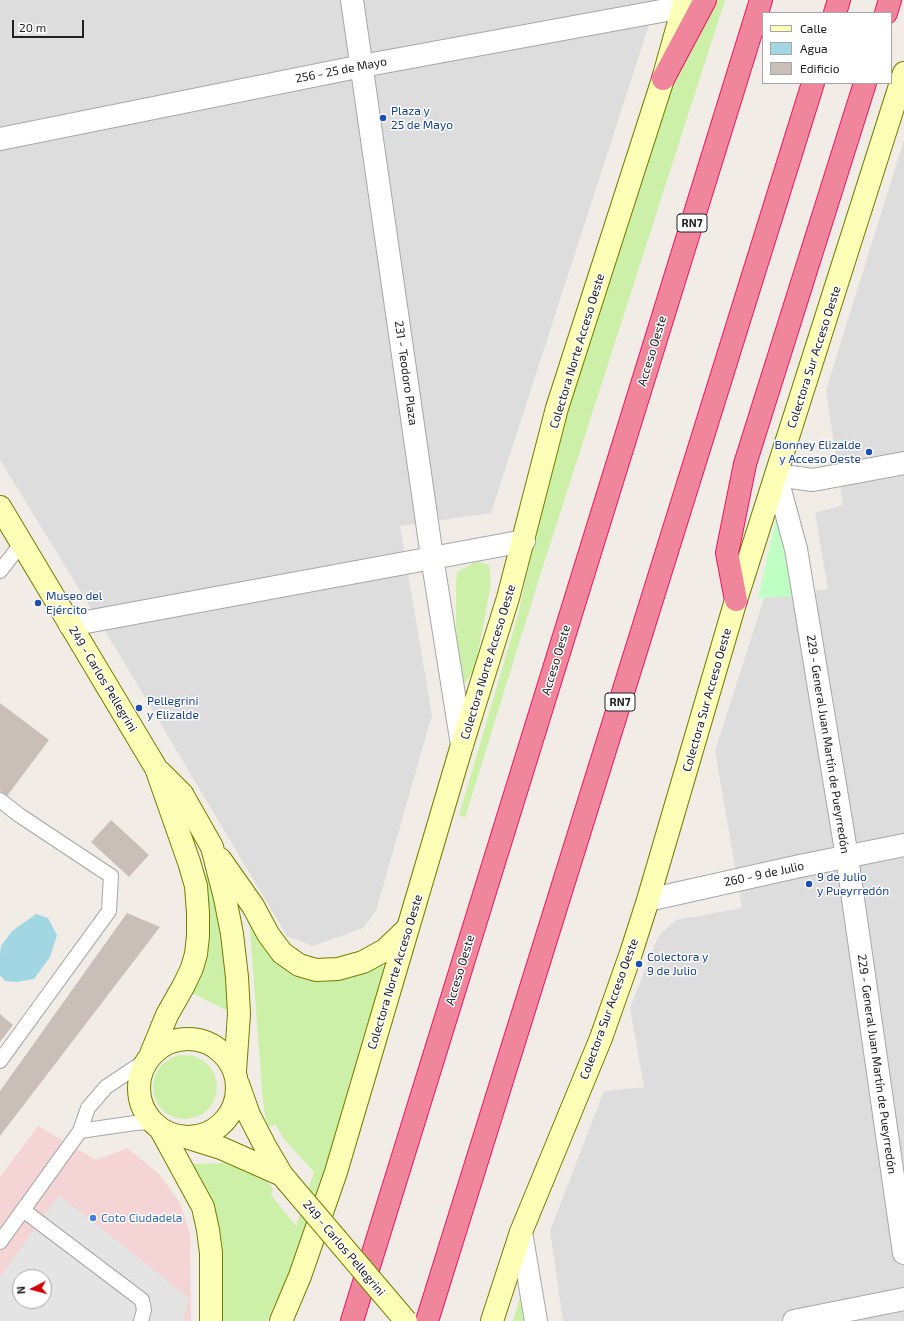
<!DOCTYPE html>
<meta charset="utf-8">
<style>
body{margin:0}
#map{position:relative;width:904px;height:1321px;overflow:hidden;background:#f1ede6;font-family:"Exo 2",sans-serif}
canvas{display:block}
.legend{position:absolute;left:762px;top:12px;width:130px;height:72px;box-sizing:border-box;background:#fff;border:1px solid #a6a6a6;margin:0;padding:5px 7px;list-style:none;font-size:12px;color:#202020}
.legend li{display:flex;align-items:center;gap:8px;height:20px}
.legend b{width:20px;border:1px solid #a6a6a6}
.north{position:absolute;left:12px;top:1269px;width:40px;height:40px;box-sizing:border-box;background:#fff;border:1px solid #a6a6a6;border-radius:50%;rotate:264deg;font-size:11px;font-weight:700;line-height:16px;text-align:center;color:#202020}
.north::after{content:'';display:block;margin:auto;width:14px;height:18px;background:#d00004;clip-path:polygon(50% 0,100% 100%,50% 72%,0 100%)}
.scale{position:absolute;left:12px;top:20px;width:72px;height:18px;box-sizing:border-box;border:2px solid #202020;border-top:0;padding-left:5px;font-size:12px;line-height:14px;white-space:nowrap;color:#202020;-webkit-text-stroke:3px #fff;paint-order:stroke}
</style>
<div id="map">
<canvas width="904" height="1321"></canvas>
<ul class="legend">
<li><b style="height:5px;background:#fdffb6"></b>Calle</li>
<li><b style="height:11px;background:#a2d6e3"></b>Agua</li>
<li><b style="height:11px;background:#cabfb8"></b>Edificio</li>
</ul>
<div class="north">N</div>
<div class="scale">20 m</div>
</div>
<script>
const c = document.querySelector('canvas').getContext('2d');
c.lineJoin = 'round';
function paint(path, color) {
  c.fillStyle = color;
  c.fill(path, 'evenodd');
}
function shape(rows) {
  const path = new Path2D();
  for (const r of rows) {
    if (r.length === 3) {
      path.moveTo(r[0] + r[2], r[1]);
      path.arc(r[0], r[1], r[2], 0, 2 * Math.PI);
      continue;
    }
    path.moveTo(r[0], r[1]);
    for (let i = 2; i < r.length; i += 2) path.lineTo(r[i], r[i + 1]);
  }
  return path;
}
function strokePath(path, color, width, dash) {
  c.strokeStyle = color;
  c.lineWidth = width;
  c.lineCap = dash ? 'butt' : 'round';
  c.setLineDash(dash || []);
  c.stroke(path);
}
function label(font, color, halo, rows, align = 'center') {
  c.font = font + ' "Exo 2",sans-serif';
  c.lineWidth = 3;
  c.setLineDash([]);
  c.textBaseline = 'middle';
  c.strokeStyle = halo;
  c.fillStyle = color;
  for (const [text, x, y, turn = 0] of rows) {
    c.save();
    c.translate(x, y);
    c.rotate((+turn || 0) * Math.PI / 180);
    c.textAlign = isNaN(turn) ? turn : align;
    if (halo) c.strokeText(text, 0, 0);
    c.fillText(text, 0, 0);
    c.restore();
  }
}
paint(shape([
 [0,0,657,0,491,513,400,526,432,715,376,911,363,928,313,946,287,936,122,659,0,460],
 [904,140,904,1321,563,1321,550,1231,604,1091,644,1087,630,1008,658,937,676,920,742,908,715,751,764,598,828,589,815,513,843,505,826,390]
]), '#dedddd');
paint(shape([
 [38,1126,96,1160,127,1148,159,1174,180,1203,190,1234,191,1321,0,1321,0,1177],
 [20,1277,44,1277,44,1301,20,1301]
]), '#f4d4d4');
paint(shape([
 [710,0,725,0,538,582,465,818,459,815,518,615,551,464,676,64],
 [477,561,489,565,491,584,475,668,465,683,461,675,456,626,456,583,457,572],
 [202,869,210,880,224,945,230,1012,192,993,200,966,210,939],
 [249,918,270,956,289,972,300,976,361,974,371,971,380,965,383,966,385,969,385,973,363,1037,323,1178,304,1238,282,1290,267,1321,222,1321,219,1229,214,1212,190,1169,194,1164,230,1163,265,1179,273,1189,271,1195,296,1226,314,1172,284,1139,276,1125,268,1126,265,1114,263,1102],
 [185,1087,32],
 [525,1279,530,1321,513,1321]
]), '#ccf0a7');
paint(shape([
 [782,517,797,596,758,598,775,523]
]), '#bfffc3');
paint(shape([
 [59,1195,189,1298,183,1321,0,1321,0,1277],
 [20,1277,44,1277,44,1301,20,1301]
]), '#e4e4e4');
paint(shape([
 [36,914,48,918,57,935,50,957,34,979,17,982,5,981,0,975,0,954,1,946,12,931]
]), '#a2d6e3');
paint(shape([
 [0,703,49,740,7,796,0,791],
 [111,820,149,855,129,877,91,842],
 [127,913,160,927,0,1136,0,1091],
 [0,1014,13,1025,0,1042]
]), '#cabfb8');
const lane = shape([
 [0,571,22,543],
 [0,800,19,815,111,876,109,911,0,1061],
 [80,1131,135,1123,152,1122],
 [23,1210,142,1300,144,1310,141,1321],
 [0,1242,80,1131,88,1108,106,1087,148,1059]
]);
const street = shape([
 [352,0,432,557,462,745],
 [0,139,362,66,683,7],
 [904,463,813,480,776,475,796,549,847,857,904,1253],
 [70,625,524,541],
 [648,900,800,866,904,845],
 [521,1232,536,1321],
 [794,1321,904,1299]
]);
const secondary = shape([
 [0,507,156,768,189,862,196,886,198,913,198,936,196,954,192,968,184,985,167,1015,151,1054],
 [160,772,182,794,212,847,225,898,232,934,237,977,239,1014,235,1071],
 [220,859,253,906,268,934,282,953,299,965,316,970,338,969,363,962,385,950,408,928],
 [188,1088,49],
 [238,1084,249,1115,265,1146,282,1175,287,1181],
 [161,1130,203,1207,208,1230,211,1253,211,1321],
 [189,1138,221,1148,282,1175],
 [281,1321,300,1276,336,1172,462,745,508,598,557,408,663,79,685,0],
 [492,1321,521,1232,601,1038,631,953,648,900,736,600,904,73]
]);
const highway = shape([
 [835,13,839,0],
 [886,13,890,0],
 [663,79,705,0],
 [736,600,727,553,745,464,865,83],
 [352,1321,761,0],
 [427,1321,813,83]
]);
strokePath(lane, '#a7a7a7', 16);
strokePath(street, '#a7a7a7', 24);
strokePath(secondary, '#737e00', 24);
strokePath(highway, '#ed1563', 24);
strokePath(lane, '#fff', 14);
strokePath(street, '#fff', 22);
strokePath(secondary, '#fdffb6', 22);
strokePath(highway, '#f0869c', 22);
const secondaryBridge = shape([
 [287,1181,406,1321]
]);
strokePath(secondaryBridge, '#737e00', 24, []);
strokePath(secondaryBridge, '#fdffb6', 22);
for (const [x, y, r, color] of [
 [383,118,4,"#1a4fb4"],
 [869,452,4,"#1a4fb4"],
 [38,603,4,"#1a4fb4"],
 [139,708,4,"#1a4fb4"],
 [809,884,4,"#1a4fb4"],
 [639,964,4,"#1a4fb4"],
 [93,1218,4,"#3f7fe0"]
]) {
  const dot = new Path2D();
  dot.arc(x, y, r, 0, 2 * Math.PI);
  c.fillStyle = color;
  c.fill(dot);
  strokePath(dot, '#fff', 1.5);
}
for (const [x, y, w] of [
 [692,223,30],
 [620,702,30]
]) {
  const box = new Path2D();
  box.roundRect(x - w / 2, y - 9, w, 18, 3);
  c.fillStyle = '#fff';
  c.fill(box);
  strokePath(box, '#202020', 1);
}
label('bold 11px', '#202020', null, [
 ["RN7",692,223],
 ["RN7",620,702]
]);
label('12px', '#202020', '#fff', [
 ["256 - 25 de Mayo",341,70,-11],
 ["Colectora Norte Acceso Oeste",577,351,-73],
 ["Acceso Oeste",652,351,-73],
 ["Colectora Sur Acceso Oeste",814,357,-72],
 ["231 - Teodoro Plaza",406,373,82],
 ["Acceso Oeste",556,660,-73],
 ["Colectora Norte Acceso Oeste",488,662,-73],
 ["249 - Carlos Pellegrini",103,679,59],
 ["Colectora Sur Acceso Oeste",707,700,-74],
 ["229 - General Juan Martín de Pueyrredón",828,744,81],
 ["260 - 9 de Julio",764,874,-12],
 ["Acceso Oeste",460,970,-73],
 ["Colectora Norte Acceso Oeste",395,972,-73],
 ["Colectora Sur Acceso Oeste",609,1009,-70],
 ["229 - General Juan Martín de Pueyrredón",877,1064,82],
 ["249 - Carlos Pellegrini",344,1248,50]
]);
label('12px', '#164399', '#fff', [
 ["Plaza y",391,111],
 ["25 de Mayo",391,125],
 ["Bonney Elizalde",861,445,"right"],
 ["y Acceso Oeste",861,459,"right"],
 ["Museo del",46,596],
 ["Ejército",46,610],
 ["Pellegrini",147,701],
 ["y Elizalde",147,715],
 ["9 de Julio",817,877],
 ["y Pueyrredón",817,891],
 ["Colectora y",647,957],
 ["9 de Julio",647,971]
], 'left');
label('12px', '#366cbe', '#fff', [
 ["Coto Ciudadela",101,1218]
], 'left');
</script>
